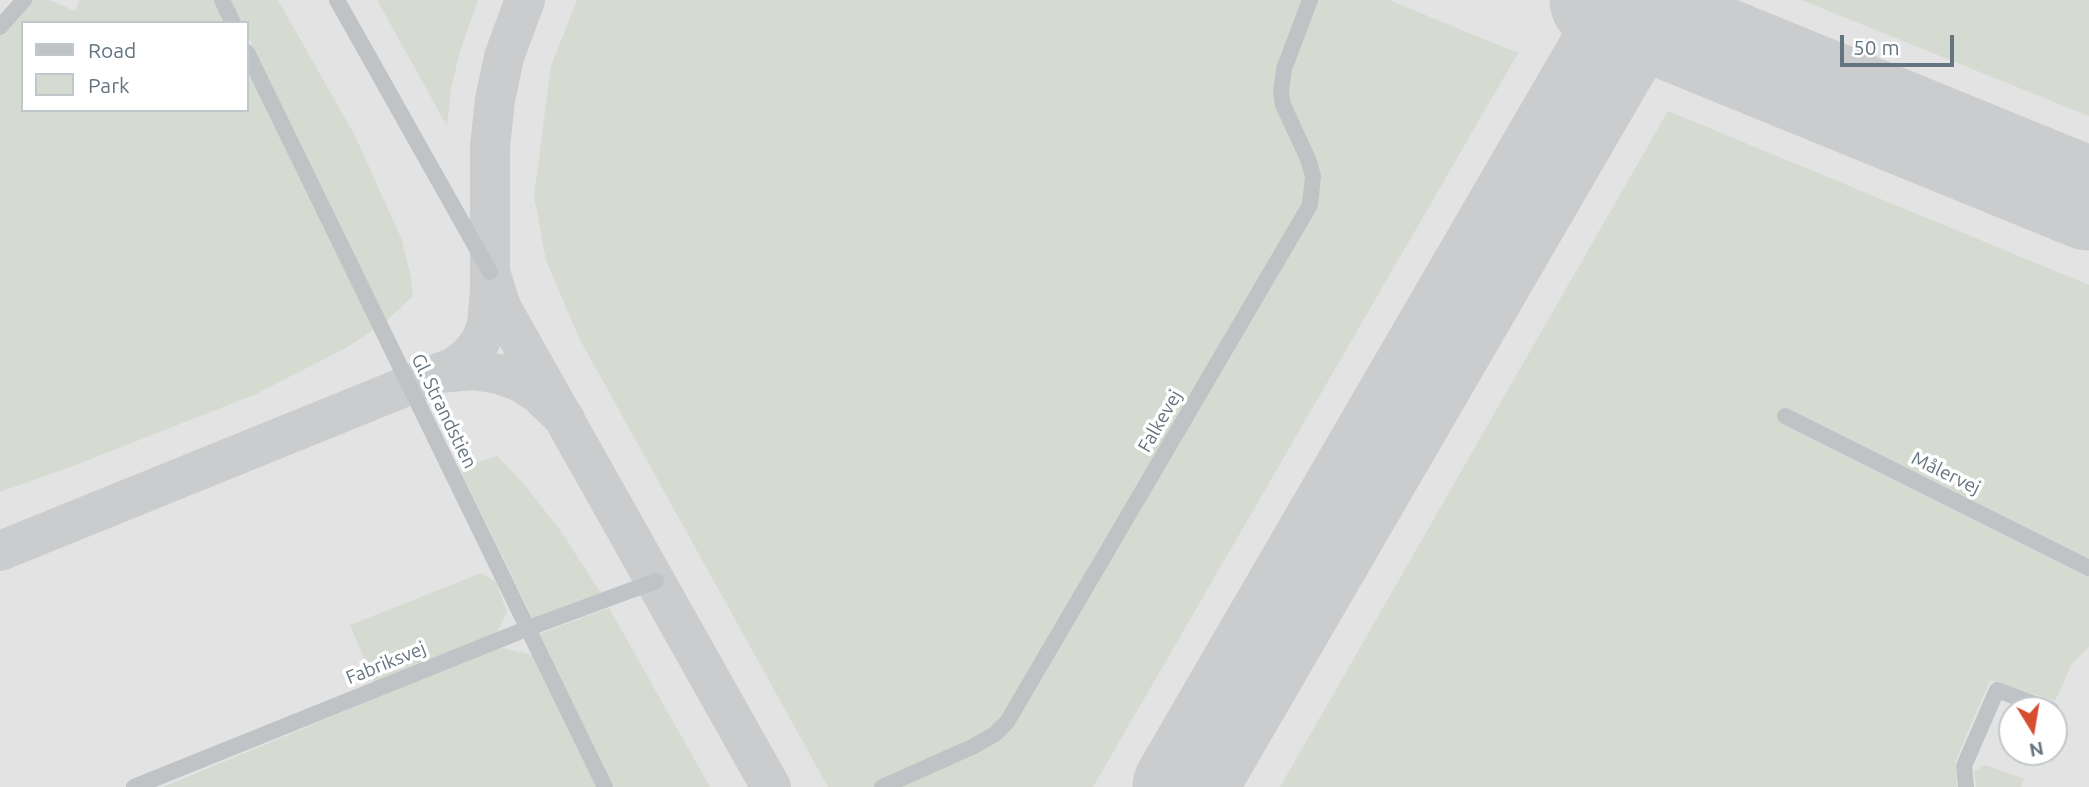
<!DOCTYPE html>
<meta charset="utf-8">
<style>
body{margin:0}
#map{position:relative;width:2089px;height:787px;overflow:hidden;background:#f4f4f1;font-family:Ubuntu,sans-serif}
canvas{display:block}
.legend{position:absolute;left:21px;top:21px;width:228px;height:91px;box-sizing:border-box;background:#fff;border:2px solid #c1c8cc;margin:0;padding:9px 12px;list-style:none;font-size:21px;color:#657580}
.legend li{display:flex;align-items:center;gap:14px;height:35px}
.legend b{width:35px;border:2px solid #c1c8cc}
.north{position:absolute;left:1998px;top:696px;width:70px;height:70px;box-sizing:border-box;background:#fff;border:2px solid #c1c8cc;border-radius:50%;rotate:169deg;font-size:19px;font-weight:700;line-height:28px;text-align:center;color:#657580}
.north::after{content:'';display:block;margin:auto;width:24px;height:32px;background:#d64d2f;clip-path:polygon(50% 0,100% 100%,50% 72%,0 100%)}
.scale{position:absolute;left:1840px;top:35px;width:114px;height:32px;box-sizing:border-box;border:4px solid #657580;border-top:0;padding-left:9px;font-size:21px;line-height:24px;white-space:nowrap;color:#657580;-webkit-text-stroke:5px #fff;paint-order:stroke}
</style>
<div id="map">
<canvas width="2089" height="787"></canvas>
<ul class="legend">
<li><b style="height:9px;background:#bfc3c6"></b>Road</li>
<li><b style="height:19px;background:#d6dbd2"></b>Park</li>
</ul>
<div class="north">N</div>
<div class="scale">50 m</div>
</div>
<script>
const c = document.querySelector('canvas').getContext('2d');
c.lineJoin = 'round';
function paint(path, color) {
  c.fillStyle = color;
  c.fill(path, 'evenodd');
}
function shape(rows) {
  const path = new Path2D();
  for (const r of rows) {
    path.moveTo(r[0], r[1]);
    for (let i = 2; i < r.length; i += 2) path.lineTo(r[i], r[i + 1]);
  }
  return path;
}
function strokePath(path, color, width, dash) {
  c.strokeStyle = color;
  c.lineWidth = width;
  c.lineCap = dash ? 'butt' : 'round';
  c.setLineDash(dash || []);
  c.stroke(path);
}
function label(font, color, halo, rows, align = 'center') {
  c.font = font + ' Ubuntu,sans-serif';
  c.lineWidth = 7;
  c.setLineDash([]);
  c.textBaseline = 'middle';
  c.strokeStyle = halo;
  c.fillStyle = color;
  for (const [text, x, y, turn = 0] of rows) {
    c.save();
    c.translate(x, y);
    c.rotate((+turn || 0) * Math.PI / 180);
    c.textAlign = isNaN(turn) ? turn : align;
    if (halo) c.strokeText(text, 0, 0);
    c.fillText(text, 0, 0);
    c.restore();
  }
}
paint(shape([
 [0,0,2089,0,2089,787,0,787],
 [23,23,247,23,247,110,23,110],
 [2012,710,2054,710,2054,752,2012,752]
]), '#e2e3e2');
paint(shape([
 [30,0,49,0,75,11,80,0,215,0,226,23,23,23,23,110,247,110,247,66,374,329,346,348,256,394,81,463,0,492,0,35],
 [230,0,278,0,355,136,402,240,411,278,413,296,386,321,247,34,247,23,241,23],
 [377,0,478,0,460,51,451,89,447,126],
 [577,0,1306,0,1276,86,1307,170,1306,201,997,725,967,745,873,787,828,787,579,338,546,260,534,196,551,66],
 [1316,0,1389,0,1518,53,1093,787,892,787,995,738,1316,204,1291,114,1287,80],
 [1801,0,2089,0,2089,116],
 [1668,111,2089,285,2089,647,2072,664,2055,701,1990,680,1955,762,1957,787,1280,787],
 [497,456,523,483,560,530,601,593,534,621,459,468],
 [481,573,496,582,507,612,495,636,375,684,350,625],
 [609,608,710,787,614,787,539,634],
 [499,647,532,655,597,787,163,787],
 [1986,765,2024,779,2021,787,1976,787,1974,771]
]), '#d6dbd2');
strokePath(shape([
 [490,272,501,307,771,787],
 [439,373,455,367,469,356,480,342,487,326,490,290,490,146,495,100,504,57,525,0],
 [0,551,439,373,474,370,499,374,519,381,538,393,565,419]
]), '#cacccd', 40);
strokePath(shape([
 [1601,0,2089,199],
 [1184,787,1641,0]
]), '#cacccd', 103);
strokePath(shape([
 [222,0,233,23],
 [337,0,490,272],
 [0,27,24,0],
 [247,52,605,787],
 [1785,416,2089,568],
 [134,787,526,629,656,581],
 [882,787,972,747,995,734,1007,722,1310,205,1313,176,1308,159,1283,105,1281,91,1284,69,1310,0],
 [1966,787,1964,766,1997,690,2051,710]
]), '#bfc3c6', 16);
label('19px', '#657580', '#fff', [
 ["Gl. Strandstien",444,411,64],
 ["Falkevej",1160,421,-60],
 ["Målervej",1946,473,26],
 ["Fabriksvej",386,663,-22]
]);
</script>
